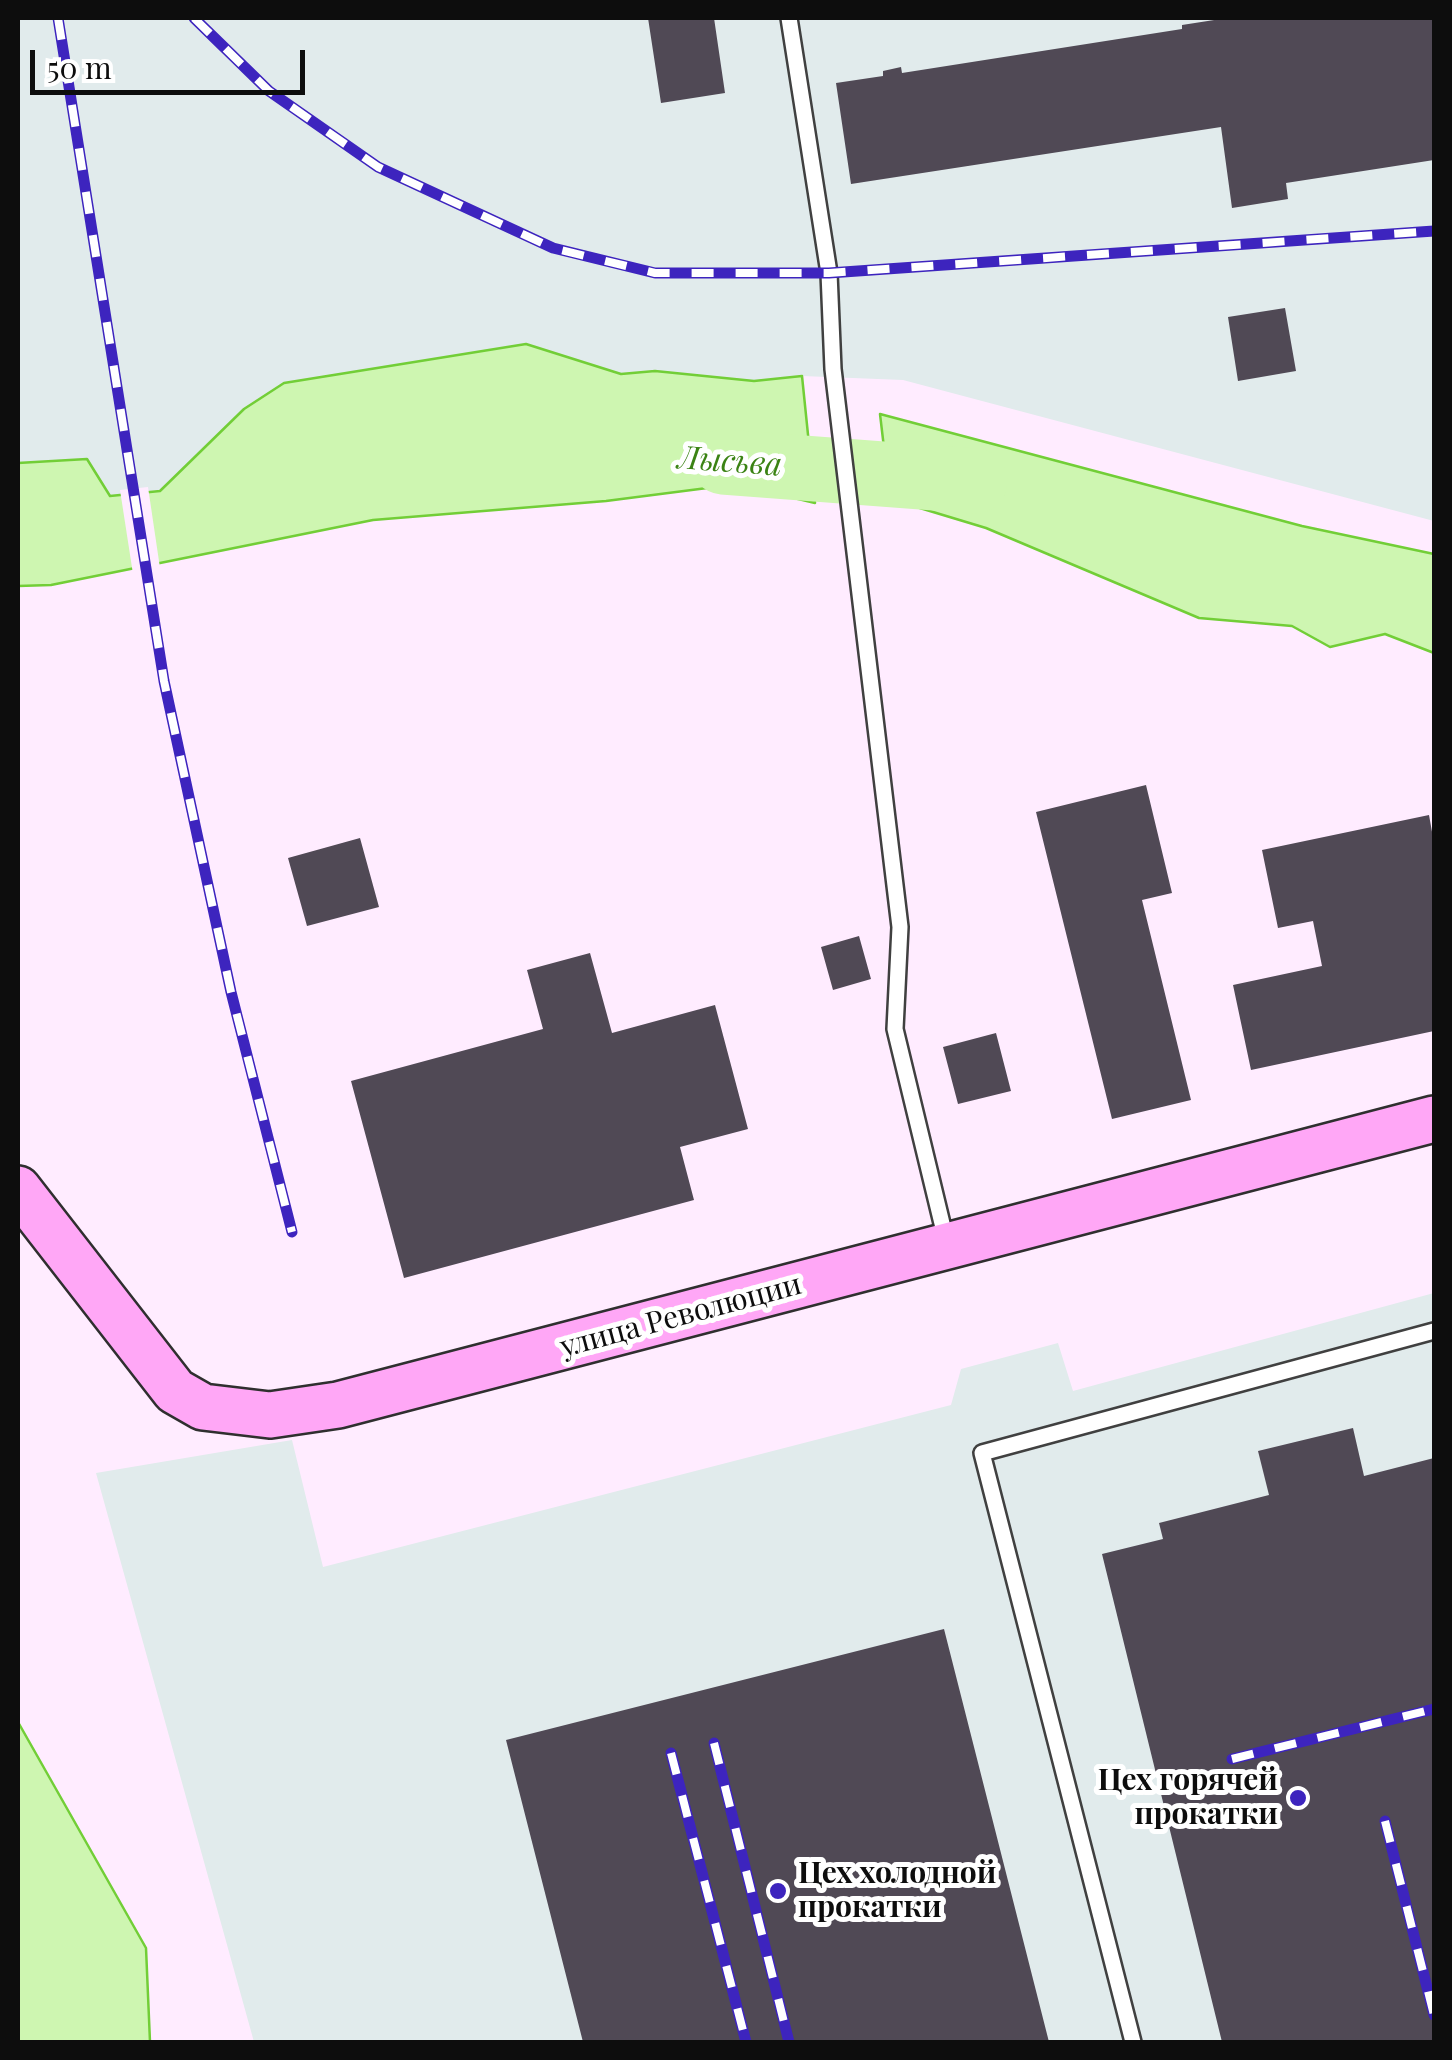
<!DOCTYPE html>
<meta charset="utf-8">
<style>
body{margin:0}
#map{position:relative;width:1452px;height:2060px;overflow:hidden;background:#ffecff;font-family:"Playfair Display",serif}
canvas{display:block}
.frame{position:absolute;inset:0;border:20px solid #0d0d0d;pointer-events:none}
.scale{position:absolute;left:30px;top:50px;width:275px;height:45px;box-sizing:border-box;border:5px solid #0d0d0d;border-top:0;padding-left:12px;font-size:30px;line-height:35px;white-space:nowrap;color:#0d0d0d;-webkit-text-stroke:8px #fff;paint-order:stroke}
</style>
<div id="map">
<canvas width="1452" height="2060"></canvas>
<div class="frame"></div>
<div class="scale">50 m</div>
</div>
<script>
const c = document.querySelector('canvas').getContext('2d');
c.lineJoin = 'round';
function paint(path, color) {
  c.fillStyle = color;
  c.fill(path, 'evenodd');
}
function shape(rows) {
  const path = new Path2D();
  for (const r of rows) {
    path.moveTo(r[0], r[1]);
    for (let i = 2; i < r.length; i += 2) path.lineTo(r[i], r[i + 1]);
  }
  return path;
}
function strokePath(path, color, width, dash) {
  c.strokeStyle = color;
  c.lineWidth = width;
  c.lineCap = dash ? 'butt' : 'round';
  c.setLineDash(dash || []);
  c.stroke(path);
}
function label(font, color, halo, rows, align = 'center') {
  c.font = font + ' "Playfair Display",serif';
  c.lineWidth = 10;
  c.setLineDash([]);
  c.textBaseline = 'middle';
  c.strokeStyle = halo;
  c.fillStyle = color;
  for (const [text, x, y, turn = 0] of rows) {
    c.save();
    c.translate(x, y);
    c.rotate((+turn || 0) * Math.PI / 180);
    c.textAlign = isNaN(turn) ? turn : align;
    if (halo) c.strokeText(text, 0, 0);
    c.fillText(text, 0, 0);
    c.restore();
  }
}
paint(shape([
 [18,18,1434,18,1434,521,903,380,802,376,754,381,655,371,621,374,526,344,244,409,160,490,110,496,87,459,18,463],
 [1434,1293,1434,2042,254,2042,96,1473,292,1440,323,1567,951,1405,961,1369,1058,1343,1073,1391]
]), '#e1ebec');
const water = shape([
 [526,344,621,374,655,371,754,381,802,376,815,503,756,489,715,487,606,501,373,520,51,585,18,586,18,463,87,459,110,496,160,491,244,409,284,383,526,344],
 [880,414,1302,526,1434,554,1434,653,1385,634,1330,647,1292,626,1199,618,986,528,890,499,880,414],
 [18,1722,146,1948,150,2042,18,2042,18,1722]
]);
paint(water, '#cef6b1');
strokePath(water, '#72ce37', 2.5);
paint(shape([
 [148,487,160,568,133,574,120,490]
]), '#ffecff');
strokePath(shape([
 [723,462,975,481]
]), '#cef6b1', 65);
paint(shape([
 [648,18,714,18,725,93,661,103],
 [1227,18,1434,18,1434,160,1286,183,1288,199,1232,208,1221,127,851,184,836,83,883,76,883,71,901,67,902,73,1182,29,1182,25],
 [1285,308,1296,371,1238,381,1228,317],
 [1146,785,1172,893,1142,900,1191,1100,1112,1119,1036,812],
 [1429,815,1434,843,1434,1031,1251,1070,1233,985,1322,966,1313,921,1278,928,1262,850],
 [360,838,379,907,307,926,288,858],
 [859,936,871,979,833,990,821,947],
 [590,953,612,1033,715,1005,748,1129,680,1147,694,1200,404,1278,351,1081,543,1029,527,970],
 [996,1033,1011,1091,958,1104,943,1047],
 [1353,1428,1364,1476,1434,1458,1434,2042,1222,2042,1102,1554,1163,1539,1159,1523,1269,1495,1258,1451],
 [944,1629,1049,2042,583,2042,506,1740]
]), '#504955');
const lane = shape([
 [789,18,829,273,833,369,900,927,895,1029,946,1240],
 [1133,2042,982,1453,1434,1331]
]);
const secondary = shape([
 [18,1189,175,1391,203,1407,270,1415,338,1405,1434,1119]
]);
strokePath(lane, '#404040', 20);
strokePath(secondary, '#2f2f2f', 50);
strokePath(lane, '#fff', 15);
strokePath(secondary, '#ffa7f6', 45);
const rail = shape([
 [58,18,164,681,231,992,292,1232],
 [194,18,269,91,378,167,553,248,655,273,829,273,1434,231],
 [714,1743,789,2042],
 [671,1753,746,2042],
 [1232,1759,1434,1709],
 [1385,1821,1434,2015]
]);
strokePath(rail, '#3d24be', 11);
strokePath(rail, '#fff', 8, [22]);
for (const [x, y, r, color] of [
 [1298,1798,10,"#3d24be"],
 [778,1891,10,"#3d24be"]
]) {
  const dot = new Path2D();
  dot.arc(x, y, r, 0, 2 * Math.PI);
  c.fillStyle = color;
  c.fill(dot);
  strokePath(dot, '#fff', 4);
}
label('30px', '#0d0d0d', '#fff', [
 ["улица Революции",681,1316,-15]
]);
label('bold 30px', '#0d0d0d', '#fff', [
 ["Цех горячей",1278,1781],
 ["прокатки",1278,1815],
 ["Цех холодной",798,1874,"left"],
 ["прокатки",798,1908,"left"]
], 'right');
label('italic 32px', '#3b8314', '#fff', [
 ["Лысьва",730,462,4]
]);
</script>
